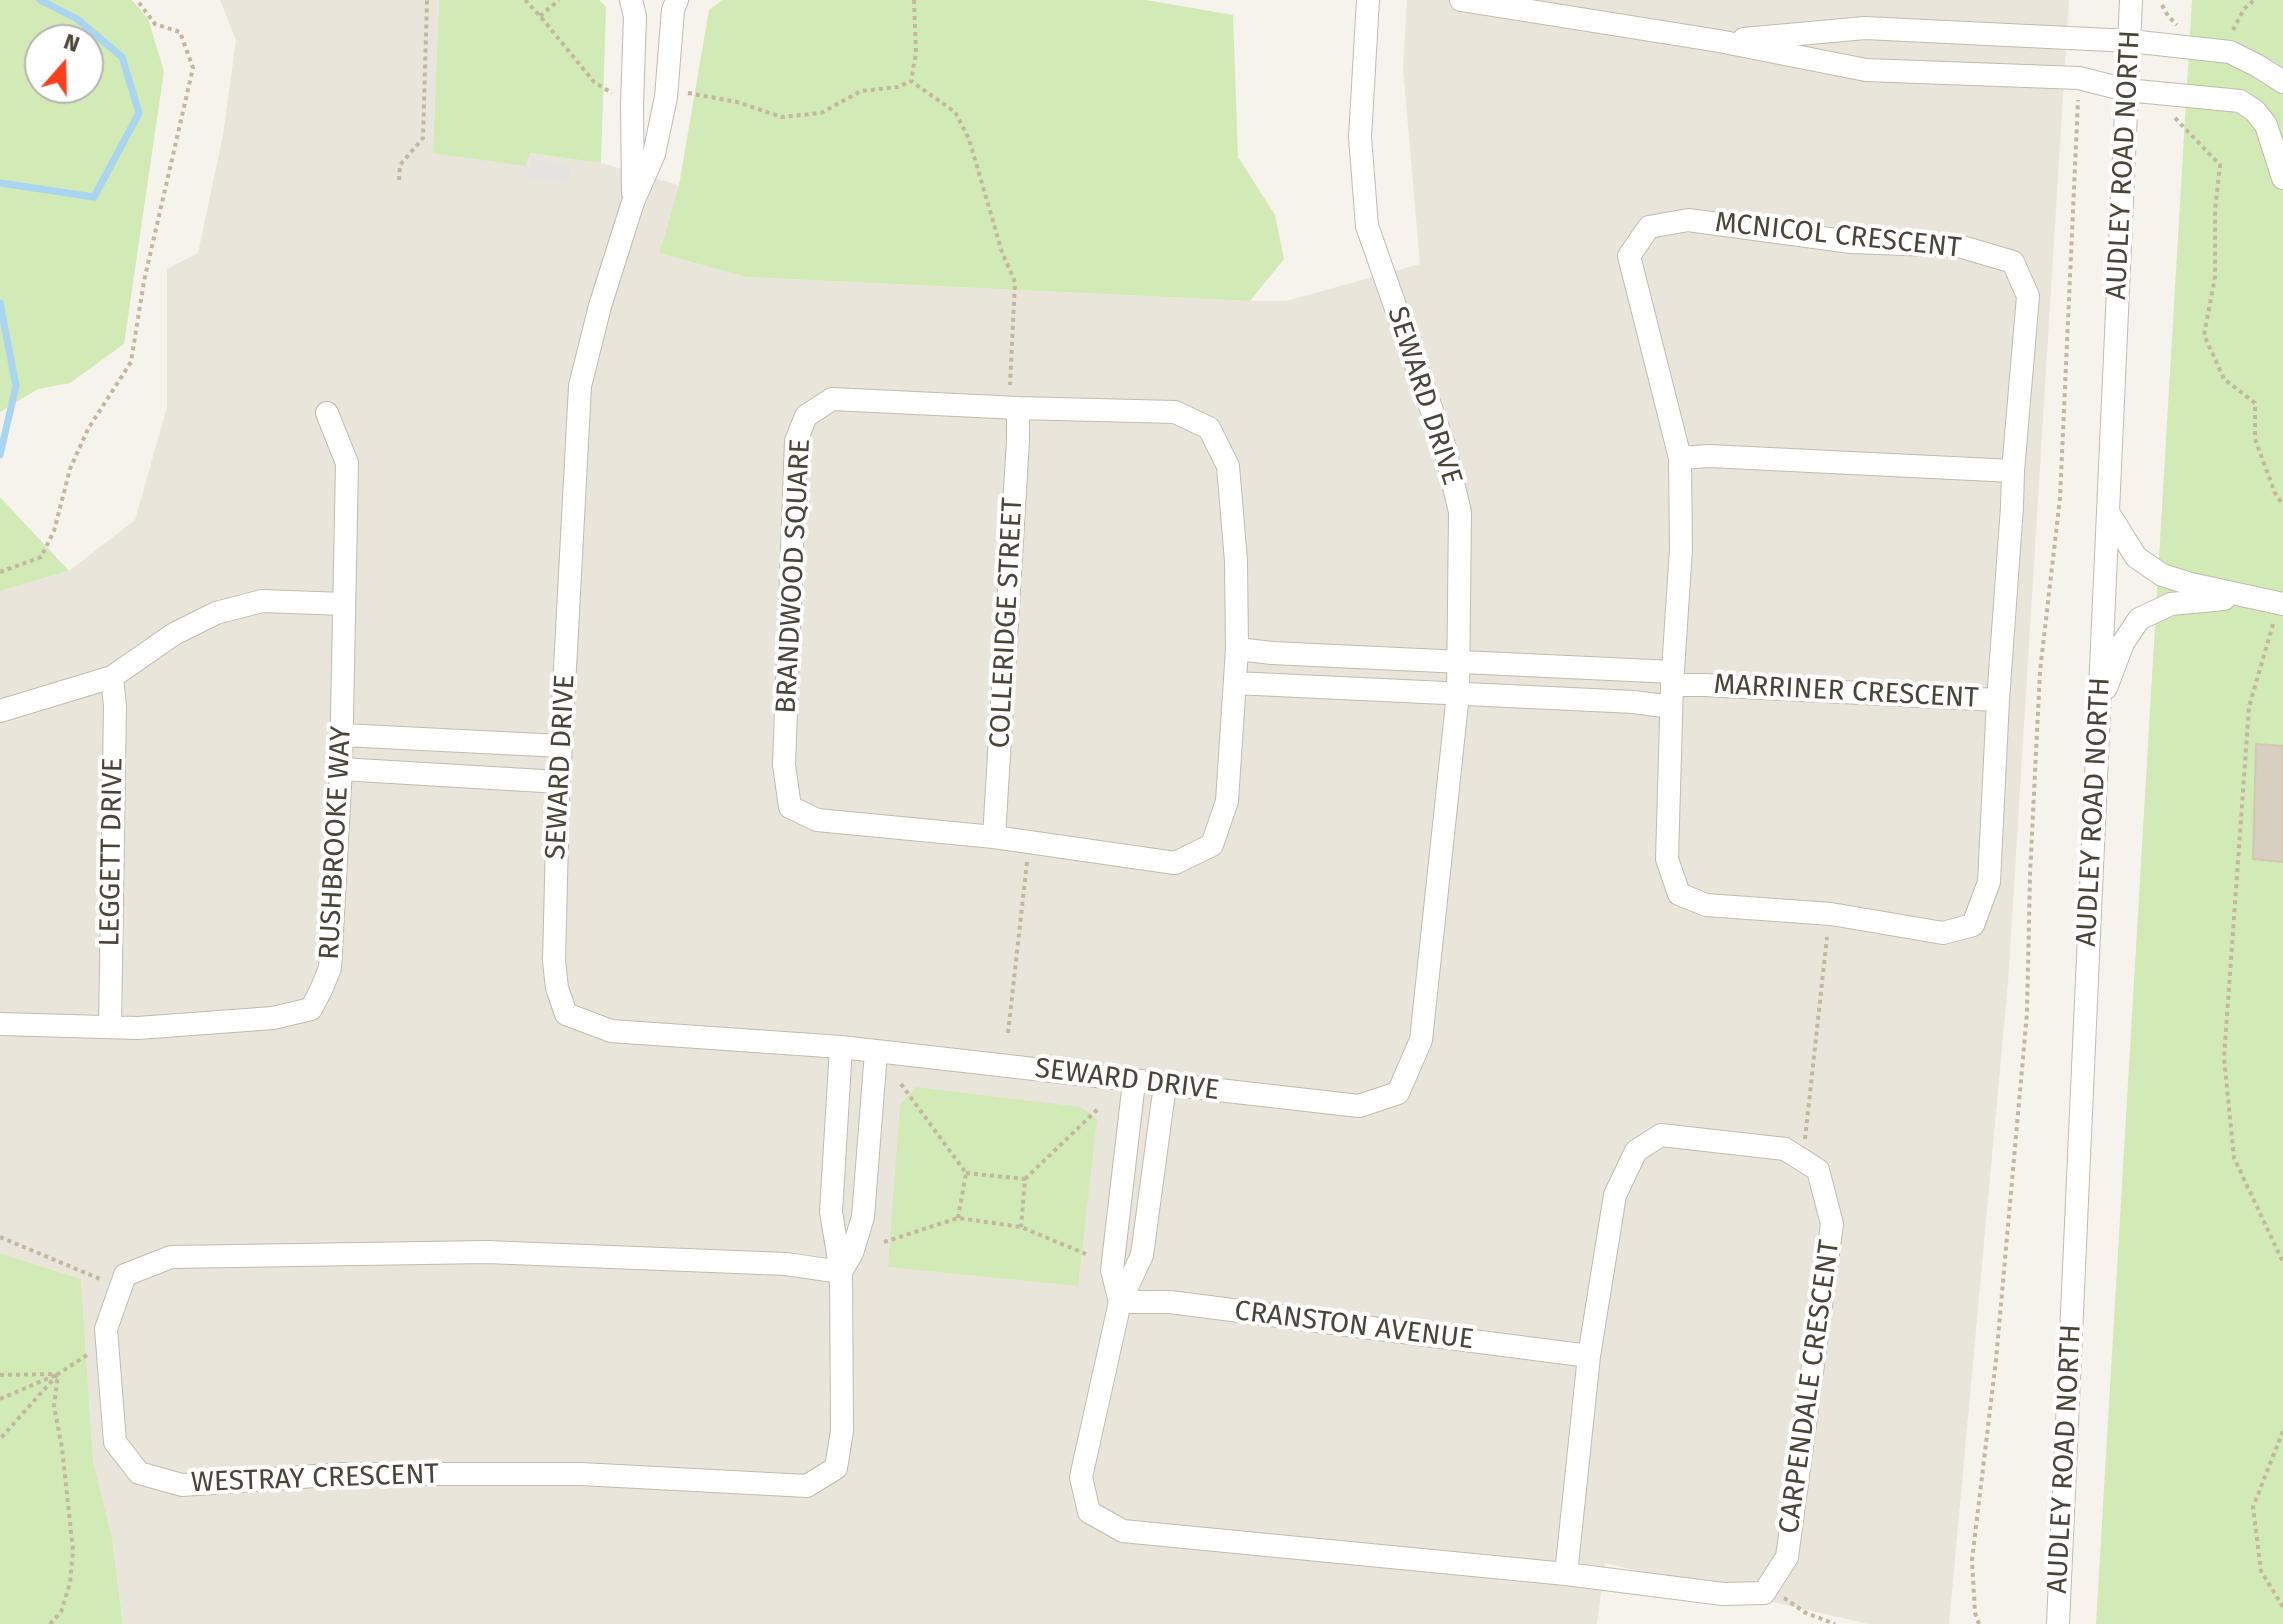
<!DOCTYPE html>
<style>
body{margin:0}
#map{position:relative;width:2283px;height:1624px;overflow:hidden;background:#f6f3ec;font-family:"Fira Sans",sans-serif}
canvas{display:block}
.north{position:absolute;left:24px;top:24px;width:80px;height:80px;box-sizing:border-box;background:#fff;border:2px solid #b7b4b0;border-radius:50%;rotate:20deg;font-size:22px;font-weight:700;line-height:32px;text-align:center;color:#4b4439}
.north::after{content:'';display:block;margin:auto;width:28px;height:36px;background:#fc3f1d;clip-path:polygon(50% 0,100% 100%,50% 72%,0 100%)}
</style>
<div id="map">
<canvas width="2283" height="1624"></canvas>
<div class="north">N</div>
</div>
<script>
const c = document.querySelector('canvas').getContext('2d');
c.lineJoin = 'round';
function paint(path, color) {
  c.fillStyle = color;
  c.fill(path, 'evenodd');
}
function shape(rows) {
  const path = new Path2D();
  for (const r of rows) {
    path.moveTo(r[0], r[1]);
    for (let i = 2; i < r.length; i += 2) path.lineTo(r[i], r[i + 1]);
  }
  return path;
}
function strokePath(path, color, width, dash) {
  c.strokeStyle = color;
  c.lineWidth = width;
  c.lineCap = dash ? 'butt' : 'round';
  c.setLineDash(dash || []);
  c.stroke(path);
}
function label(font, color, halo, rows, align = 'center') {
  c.font = font + ' "Fira Sans",sans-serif';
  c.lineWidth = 8;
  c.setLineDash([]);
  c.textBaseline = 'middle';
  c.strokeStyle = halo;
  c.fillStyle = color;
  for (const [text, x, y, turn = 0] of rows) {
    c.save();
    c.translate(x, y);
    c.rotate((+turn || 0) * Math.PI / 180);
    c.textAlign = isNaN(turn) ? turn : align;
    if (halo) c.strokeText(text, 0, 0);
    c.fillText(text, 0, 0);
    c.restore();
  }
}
paint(shape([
 [220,0,439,0,433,153,530,153,601,163,679,185,659,253,746,277,1250,301,1286,301,1420,264,1403,68,1407,0,2069,0,2008,982,1949,1624,1868,1624,1605,1563,1597,1624,123,1624,112,1538,93,1461,81,1279,0,1253,0,591,69,571,135,520,167,407,167,269,198,253,223,135,236,40]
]), '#eae5da');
paint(shape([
 [0,0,132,0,148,19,164,71,124,344,70,383,38,389,0,412],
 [40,40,88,40,88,88,40,88],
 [439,0,599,0,606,7,601,163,530,153,525,166,433,153],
 [722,0,1146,0,1233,15,1238,157,1275,215,1284,259,1250,301,746,277,659,253,679,185,709,10],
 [2192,0,2283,0,2283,1624,2096,1624],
 [0,497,69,571,0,591],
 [916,1087,1081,1107,1097,1119,1078,1286,888,1267,900,1105],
 [0,1253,81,1279,93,1461,112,1538,123,1624,0,1624]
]), '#d2eab5');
paint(shape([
 [531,159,570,165,568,183,528,177]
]), '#e5e3e0');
strokePath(shape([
 [0,183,94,197,139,113,122,57,77,19,40,0],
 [0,303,16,386,0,455]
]), '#a9d4f2', 7);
const building = shape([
 [2256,744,2283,746,2283,862,2253,859,2256,744]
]);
paint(building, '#d8cfc1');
strokePath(building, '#d3c7b4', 2);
const minor = shape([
 [631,0,635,16,632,104,633,193],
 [677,0,673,10,666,97,654,154,633,202,600,306,580,386,558,800,554,961,557,988,566,1014,611,1031,841,1047,1359,1106,1398,1093,1421,1040,1458,694,1460,512,1444,445,1367,226,1360,137,1368,0],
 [1461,0,1719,41,1866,70,2079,78,2126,90,2240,101,2255,111,2266,125,2283,178],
 [1744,39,1865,28,2130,41,2230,52,2258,66,2283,82],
 [832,399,1018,408,1175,412,1209,428,1228,466,1236,561,1237,649,1227,801,1212,845,1175,863,994,837,817,820,790,807,784,765,796,441,806,416,832,399],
 [2108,512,2136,557,2162,575,2191,584,2283,604],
 [1237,649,1272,653,1673,672],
 [1235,683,1634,702,1671,707],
 [1672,685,1704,685,1998,700,1989,882,1973,925,1943,933,1831,914,1706,905,1679,894,1667,859,1672,685,1681,549,1680,458,1629,256,1649,227,1688,220,1851,242,1959,246,2013,262,2028,296,2013,471,1709,456,1680,458],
 [2106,688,2123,643,2139,619,2171,604,2224,599],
 [1998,700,2012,507,2013,471],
 [0,711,112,677,174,634,216,613,262,601,344,604],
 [343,735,561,746],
 [341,769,559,782],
 [994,837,1018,441,1018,408],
 [0,1024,138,1028,273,1018,311,1009,321,990,330,968,341,769,347,463,327,413],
 [110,1027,115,706,112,677],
 [841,1047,831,1212,841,1272,842,1431,836,1468,807,1486,581,1474,345,1474,182,1485,139,1473,115,1442,106,1329,125,1275,171,1257,487,1252,786,1264,841,1272],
 [1165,1085,1142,1255,1120,1302,1081,1477,1089,1512,1123,1531,1566,1574,1723,1594,1764,1593,1787,1557,1832,1224,1818,1170,1785,1149,1661,1135,1636,1151,1615,1195,1589,1356,1566,1574],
 [841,1272,852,1253,863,1217,876,1052],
 [1120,1302,1170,1302,1589,1356],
 [1120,1302,1112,1270,1134,1082],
 [2058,1624,2131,0]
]);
strokePath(minor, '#c2bbae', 24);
strokePath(shape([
 [525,0,540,16,594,82,612,93],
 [914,0,916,53,911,81,955,112,969,139,1002,252,1015,282,1010,385],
 [2162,5,2168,16,2177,25],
 [540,16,559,0],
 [2233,30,2244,9,2254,0],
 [688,93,737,102,782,117,821,113,861,91,898,87,911,81],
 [2175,118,2220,165,2215,210,2215,277,2204,335,2224,379,2255,403,2255,439,2275,493,2283,505],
 [399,180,400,165,423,138,427,0],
 [0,572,41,557,54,531,70,469,88,429,131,362,144,281,193,68,180,32,155,24,137,0],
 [2273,624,2249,707,2224,1058,2234,1158,2283,1262],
 [1008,1033,1027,862],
 [901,1084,966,1173,958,1218],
 [1805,1139,1827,937],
 [966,1173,1025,1179,1021,1227],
 [1025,1179,1100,1107],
 [0,1237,100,1279],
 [884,1242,958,1218,1021,1227,1086,1254],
 [0,1375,54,1374],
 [0,1399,58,1374,0,1439],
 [2283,1431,2253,1507,2261,1571,2283,1607],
 [1784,1598,1806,1613,1835,1624],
 [50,1624,61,1612,70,1583,73,1550,62,1448,54,1406,58,1374,87,1355],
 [1979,1624,1975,1613,1972,1560,1996,1360,2027,1013,2030,875,2040,671,2060,498,2078,100]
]), '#c4b79f', 4, [4, 4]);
strokePath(minor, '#fff', 22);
label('28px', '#4b4439', '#fff', [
 ["AUDLEY ROAD NORTH",2124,165,-87],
 ["MCNICOL CRESCENT",1838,236,6],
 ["SEWARD DRIVE",1424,396,72],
 ["BRANDWOOD SQUARE",794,576,-87],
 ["COLLERIDGE STREET",1007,623,-87],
 ["MARRINER CRESCENT",1846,692,3],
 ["SEWARD DRIVE",561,767,-87],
 ["AUDLEY ROAD NORTH",2094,812,-87],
 ["RUSHBROOKE WAY",336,843,-87],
 ["LEGGETT DRIVE",112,852,-89],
 ["SEWARD DRIVE",1127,1080,7],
 ["CRANSTON AVENUE",1354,1326,7],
 ["CARPENDALE CRESCENT",1810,1387,-82],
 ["AUDLEY ROAD NORTH",2065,1459,-87],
 ["WESTRAY CRESCENT",315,1479,-2]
]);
</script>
